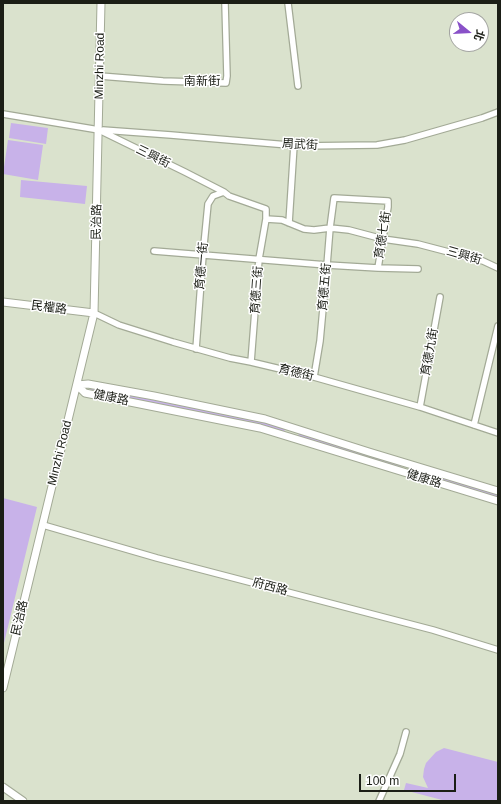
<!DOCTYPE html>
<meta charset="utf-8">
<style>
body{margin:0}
#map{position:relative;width:501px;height:804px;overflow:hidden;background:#dae2cd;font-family:Arial,"Noto Sans TC",sans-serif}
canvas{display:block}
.frame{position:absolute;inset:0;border:4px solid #1b1e16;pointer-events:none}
.north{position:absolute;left:449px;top:12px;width:40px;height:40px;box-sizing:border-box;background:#fff;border:1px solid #a4a5a2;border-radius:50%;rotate:108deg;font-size:11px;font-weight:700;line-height:16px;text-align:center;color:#1b1e16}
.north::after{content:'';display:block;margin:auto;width:14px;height:18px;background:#8951c8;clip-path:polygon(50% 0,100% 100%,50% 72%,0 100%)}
.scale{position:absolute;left:359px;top:774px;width:97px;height:18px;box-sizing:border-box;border:2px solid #1b1e16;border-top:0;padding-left:5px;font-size:12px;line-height:14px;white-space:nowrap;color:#1b1e16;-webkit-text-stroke:3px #fff;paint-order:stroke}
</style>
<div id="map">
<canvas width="501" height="804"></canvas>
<div class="frame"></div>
<div class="north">北</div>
<div class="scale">100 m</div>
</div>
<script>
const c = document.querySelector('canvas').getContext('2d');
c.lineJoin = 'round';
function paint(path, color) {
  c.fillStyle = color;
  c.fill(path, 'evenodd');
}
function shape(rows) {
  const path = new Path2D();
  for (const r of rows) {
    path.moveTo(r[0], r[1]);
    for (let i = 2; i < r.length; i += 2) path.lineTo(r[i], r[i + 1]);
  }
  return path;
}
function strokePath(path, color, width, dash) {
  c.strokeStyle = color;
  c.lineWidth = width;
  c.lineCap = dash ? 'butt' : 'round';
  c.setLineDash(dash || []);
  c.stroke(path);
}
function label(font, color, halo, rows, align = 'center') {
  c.font = font + ' Arial,"Noto Sans TC",sans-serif';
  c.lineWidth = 3;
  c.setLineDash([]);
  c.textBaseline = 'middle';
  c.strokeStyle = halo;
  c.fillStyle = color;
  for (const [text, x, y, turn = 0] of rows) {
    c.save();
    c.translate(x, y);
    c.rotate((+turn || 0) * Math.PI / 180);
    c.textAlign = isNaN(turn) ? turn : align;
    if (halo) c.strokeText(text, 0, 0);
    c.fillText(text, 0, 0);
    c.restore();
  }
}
paint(shape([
 [11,123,48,128,46,144,9,138],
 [8,140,43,145,38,180,3,174],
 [21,180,87,186,85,204,20,197],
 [91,387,263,421,284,428,285,429,284,432,90,391],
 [299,433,300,433,401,466,401,469,298,436],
 [420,470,498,493,498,499,419,473],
 [3,498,37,507,3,647],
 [444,748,498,762,498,801,446,801,404,790,406,783,428,788,423,777,424,769,426,763,436,752]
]), '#c8b2e9');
const minor = shape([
 [288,3,298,86],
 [100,76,163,81,226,83,227,76,225,3],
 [3,114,99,130,185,172,224,192,229,196,266,209,266,219,282,220,304,229,314,230,330,228,349,230,383,239,418,244,483,261,498,268],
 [103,130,171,135,300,146,377,145,405,140,482,118,498,112],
 [289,223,294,145],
 [154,251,327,265,378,268,418,269],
 [94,313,119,325,173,342,230,358,251,362,314,377,420,407,498,433],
 [196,349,203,255,208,204,213,196,224,192],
 [251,362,259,259,266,219],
 [314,377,320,341,327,265,330,228,334,198,388,201,388,207,378,268],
 [420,407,440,297],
 [474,425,498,326],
 [43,525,157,558,433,630,498,650],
 [379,801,400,754,406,732]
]);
const tertiary = shape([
 [3,302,94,313],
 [77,385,85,393,260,428,498,501],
 [77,385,88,384,154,396,265,419,369,452,498,491],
 [3,688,94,313,101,3],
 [3,787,23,801]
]);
strokePath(minor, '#a3aa96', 8);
strokePath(tertiary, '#a3aa96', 9);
strokePath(minor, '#fff', 5.5);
strokePath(tertiary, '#fff', 7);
label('12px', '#1b1e16', '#fff', [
 ["Minzhi Road",100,66,-89],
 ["南新街",202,82],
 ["周武街",300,145,3],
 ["三興街",153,157,26],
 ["民治路",97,222,-89],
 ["育德七街",383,235,-81],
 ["三興街",464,256,16],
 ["育德一街",202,266,-85],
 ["育德五街",325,287,-85],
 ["育德三街",257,290,-86],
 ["民權路",49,308,7],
 ["育德九街",430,352,-80],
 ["育德街",296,373,13],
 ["健康路",111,398,11],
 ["Minzhi Road",60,453,-76],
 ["健康路",424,479,17],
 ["府西路",270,587,15],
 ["民治路",20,618,-77]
]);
</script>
